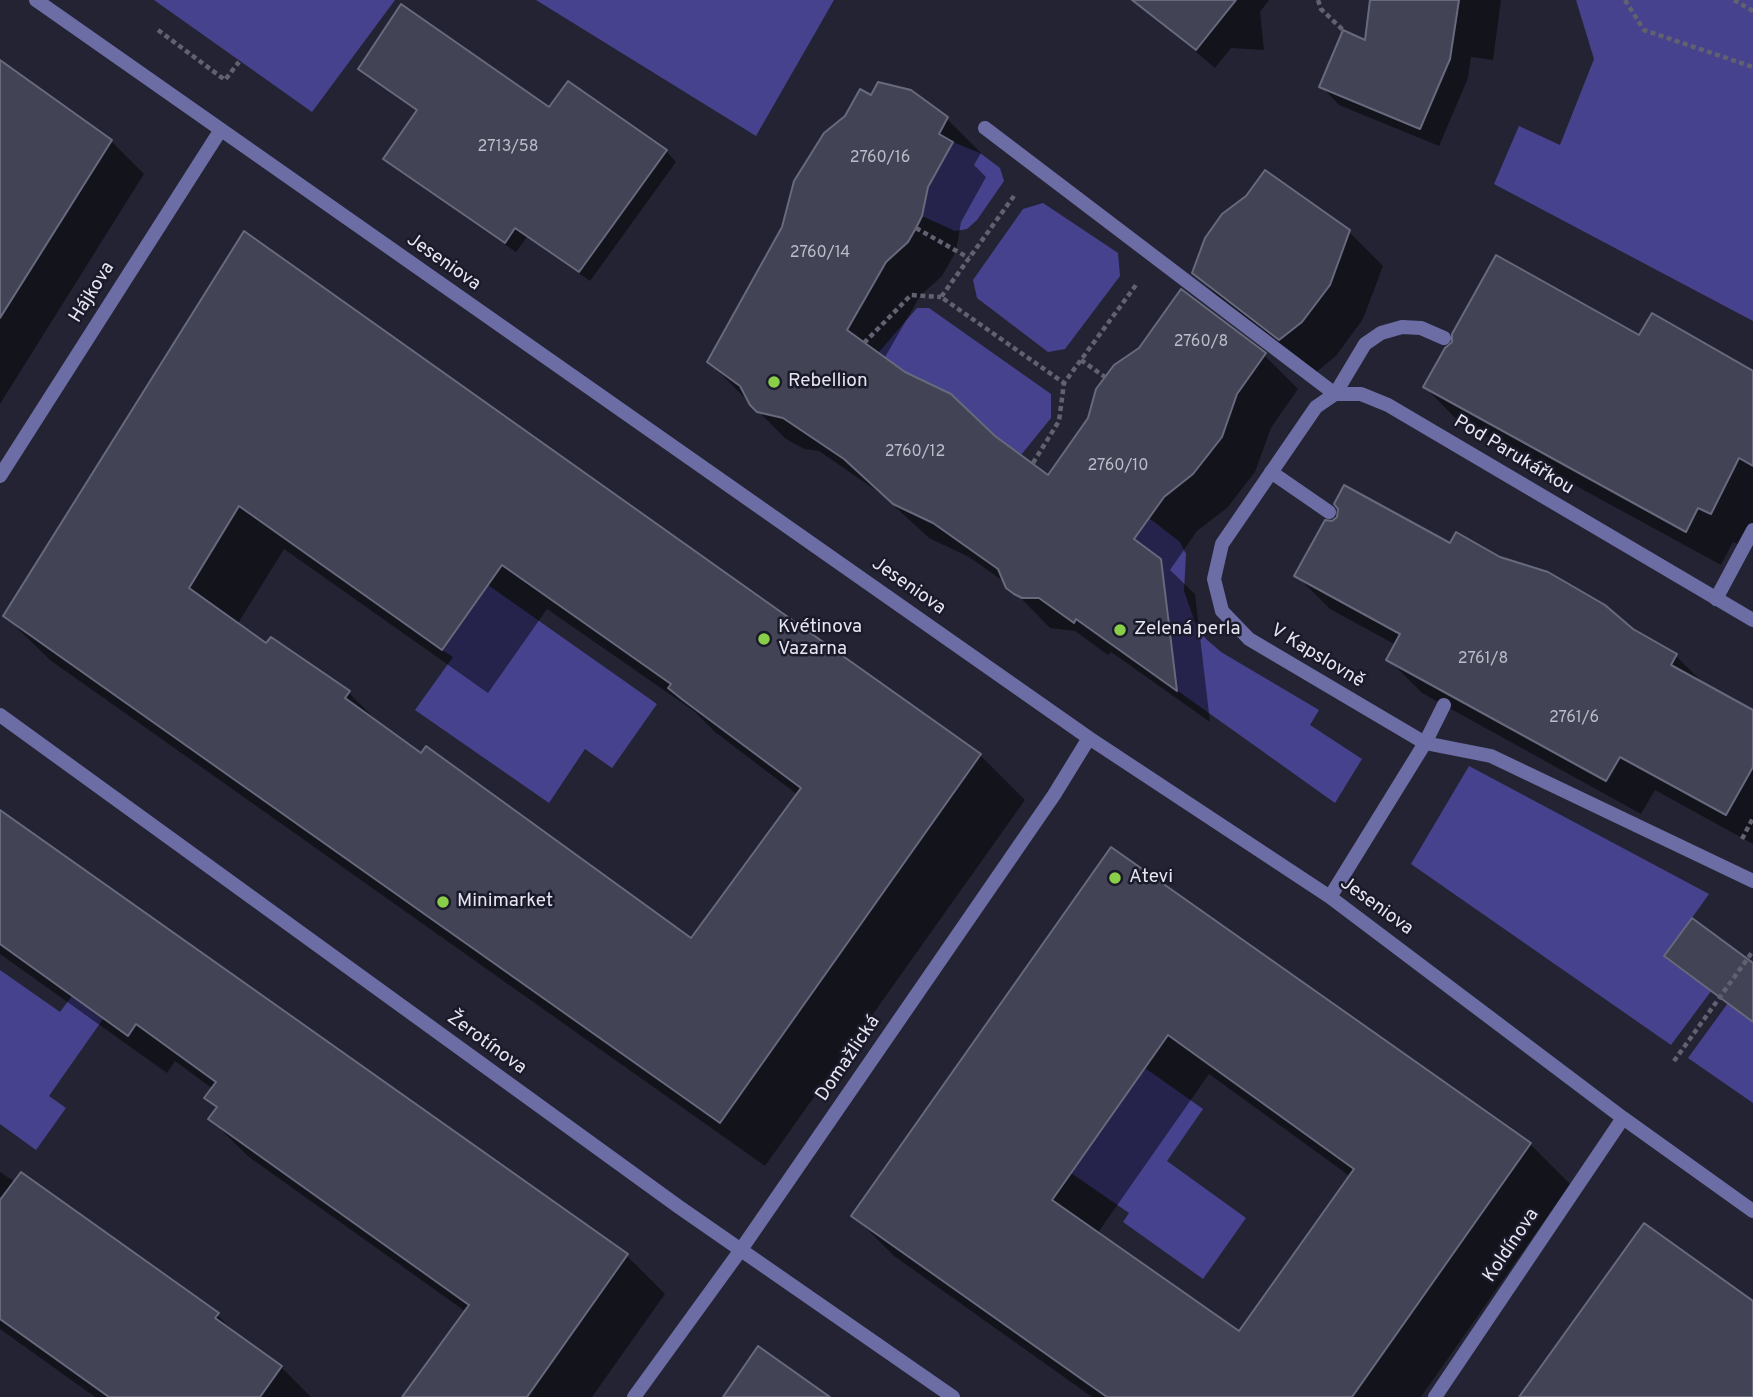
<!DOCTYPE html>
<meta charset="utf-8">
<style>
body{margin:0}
canvas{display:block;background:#232334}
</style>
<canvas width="1753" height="1397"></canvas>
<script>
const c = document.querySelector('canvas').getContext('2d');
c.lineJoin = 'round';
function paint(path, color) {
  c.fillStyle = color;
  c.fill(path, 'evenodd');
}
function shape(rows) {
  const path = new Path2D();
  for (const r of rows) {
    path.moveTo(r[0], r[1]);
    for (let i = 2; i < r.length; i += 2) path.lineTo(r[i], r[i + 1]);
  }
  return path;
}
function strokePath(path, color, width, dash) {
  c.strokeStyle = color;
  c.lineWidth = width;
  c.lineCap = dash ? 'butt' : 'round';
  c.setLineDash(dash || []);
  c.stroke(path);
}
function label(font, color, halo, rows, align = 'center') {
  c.font = font + ' Overpass,sans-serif';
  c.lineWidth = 5;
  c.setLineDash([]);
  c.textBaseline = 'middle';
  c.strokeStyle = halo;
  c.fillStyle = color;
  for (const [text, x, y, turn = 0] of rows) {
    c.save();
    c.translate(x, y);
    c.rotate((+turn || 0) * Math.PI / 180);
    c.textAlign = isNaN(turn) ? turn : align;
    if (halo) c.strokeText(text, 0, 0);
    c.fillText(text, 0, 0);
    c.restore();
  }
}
paint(shape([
 [154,0,395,0,312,112],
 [536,0,834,0,756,136],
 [1576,0,1753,0,1753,321,1494,184,1519,126,1560,145,1594,59],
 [953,142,980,153,1000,168,1004,181,977,220,967,229,955,231,922,216,928,187],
 [1043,203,1118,253,1120,276,1065,349,1048,352,977,298,973,280,1023,209],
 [917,308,929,308,1051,394,1051,418,1021,455,995,436,951,394,905,372,878,353],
 [1149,518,1180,542,1186,554,1184,591,1196,625,1206,639,1221,652,1319,710,1310,725,1362,759,1335,803,1164,681,1174,667,1161,559,1134,539],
 [488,585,657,704,612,768,585,749,549,803,415,710,453,657,442,650],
 [1469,766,1709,894,1664,957,1695,980,1725,942,1736,950,1735,959,1671,1045,1411,864],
 [0,970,60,1012,72,996,103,1019,49,1096,66,1108,36,1150,0,1124],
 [1752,970,1753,1021,1753,1103,1688,1058],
 [1145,1068,1203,1109,1167,1161,1246,1218,1203,1279,1123,1222,1129,1213,1071,1173]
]), '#46428d');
paint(shape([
 [1135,0,1269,0,1260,12,1264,50,1231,48,1215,68],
 [1372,0,1501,0,1493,60,1471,57,1468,78,1439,146,1339,105,1321,86,1366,42],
 [0,62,111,141,144,174,0,404],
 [361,68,550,110,666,151,676,162,590,281,527,237,516,252,396,169,385,158,418,111],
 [910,91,947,119,981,153,974,165,986,177,961,222,956,251,950,262,942,276,920,296,884,359,1049,477,1264,355,1298,389,1271,428,1255,472,1227,508,1197,531,1170,570,1195,594,1210,722,1111,652,1108,655,1075,631,1050,628,1006,583,969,557,929,538,880,493,819,451,804,449,786,439,709,362,872,98],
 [1348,231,1383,266,1363,319,1336,356,1315,373,1228,307,1194,273],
 [245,234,980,755,1025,800,765,1166,50,660,5,616],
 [284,549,488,693,547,609,694,711,715,732,798,795,691,940,384,728,349,693,237,625],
 [1640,337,1753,373,1753,532,1745,547,1733,542,1721,565,1459,422,1425,387],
 [1451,546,1632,631,1676,656,1707,687,1753,712,1753,844,1655,790,1641,814,1422,693,1388,659,1396,645,1330,609,1296,575],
 [0,812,627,1256,665,1294,592,1397,404,1397,466,1312,249,1157,210,1119,217,1109,206,1098,213,1089,175,1061,167,1073,0,954],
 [1112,850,1530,1144,1570,1184,1421,1397,1092,1397,894,1256,854,1216],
 [1209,1074,1351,1177,1239,1334,1097,1234],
 [0,1172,217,1315,241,1338,281,1367,311,1397,95,1397,0,1329]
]), '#0007');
const building = shape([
 [1132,0,1236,0,1196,50,1132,0],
 [1370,0,1459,0,1450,59,1420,129,1319,87,1343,30,1365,40,1370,0],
 [401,4,549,107,568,81,667,150,579,272,515,228,505,243,383,159,417,110,358,69,401,4],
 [0,60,112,140,0,318,0,60],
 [878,82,911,90,948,117,939,134,953,142,928,187,922,216,916,228,908,242,886,262,847,330,905,372,951,394,995,436,1048,475,1088,418,1096,389,1114,365,1139,348,1181,289,1266,353,1237,394,1222,437,1193,474,1164,497,1134,539,1161,559,1177,691,1076,619,1074,623,1039,598,1022,598,1014,594,1006,588,998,569,933,523,893,504,844,459,783,418,757,412,750,405,740,386,707,362,782,227,794,181,824,133,845,116,860,89,871,95,878,82],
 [1265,170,1350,230,1330,285,1302,322,1279,340,1192,273,1205,238,1222,214,1246,196,1265,170],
 [244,231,981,754,720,1123,3,616,244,231],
 [239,506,442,650,502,565,671,684,668,688,683,700,801,788,691,938,426,746,421,753,345,698,350,691,271,637,266,643,189,588,239,506],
 [1496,255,1639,335,1652,313,1753,371,1753,466,1739,458,1711,514,1698,508,1686,532,1423,387,1445,348,1452,342,1452,334,1496,255],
 [1344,485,1450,543,1456,532,1500,557,1548,572,1605,605,1633,629,1677,654,1671,665,1753,710,1753,767,1726,815,1620,757,1606,781,1386,660,1400,634,1294,576,1325,520,1332,521,1337,517,1338,509,1334,504,1344,485],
 [0,810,628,1254,527,1397,402,1397,469,1305,208,1119,217,1107,204,1098,216,1082,136,1024,128,1036,0,944,0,810],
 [1111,847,1531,1143,1352,1397,1107,1397,851,1216,1111,847],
 [1168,1035,1354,1169,1239,1331,1052,1200,1168,1035],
 [1692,918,1753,963,1753,1022,1664,956,1692,918],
 [21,1172,219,1313,215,1318,282,1366,260,1397,109,1397,0,1319,0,1200,21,1172],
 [1644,1223,1753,1301,1753,1397,1519,1397,1644,1223],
 [758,1346,830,1397,723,1397,758,1346]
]);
paint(building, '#424355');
strokePath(building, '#67697d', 2);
strokePath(shape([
 [1318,0,1321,9,1343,30],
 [1625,0,1644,30,1753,67],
 [1734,0,1753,11],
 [158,30,225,80,239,62],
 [1014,196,941,297,1064,383,1136,285],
 [916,228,969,258],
 [864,343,911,295,941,297],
 [1081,360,1105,377],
 [1033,463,1059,421,1064,383],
 [1742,839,1753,818],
 [1674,1061,1753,951]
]), '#616170', 4.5, [5, 3.5]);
strokePath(shape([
 [1335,394,1365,344,1381,333,1402,327,1421,328,1444,338],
 [1271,472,1329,512],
 [1716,599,1753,530]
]), '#6c6da4', 14);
strokePath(shape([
 [36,0,1089,738,1330,897,1623,1118,1753,1211],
 [985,128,1335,394],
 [0,476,220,131],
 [1753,620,1388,405,1361,394,1335,394,1316,407,1222,544,1214,579,1222,611,1249,639,1425,743,1491,756,1753,881],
 [0,715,679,1207,953,1397],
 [1330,897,1425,743,1444,705],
 [634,1397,740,1251,1054,795,1089,738],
 [1435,1397,1623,1118]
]), '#6c6da4', 14);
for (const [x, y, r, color] of [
 [774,382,7,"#89ce48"],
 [1120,630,7,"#89ce48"],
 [764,639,7,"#89ce48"],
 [1115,878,7,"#89ce48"],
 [443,902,7,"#89ce48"]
]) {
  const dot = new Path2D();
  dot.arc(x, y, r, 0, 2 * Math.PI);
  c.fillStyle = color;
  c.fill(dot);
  strokePath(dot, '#1a1a2a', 2.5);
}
label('16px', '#bcbdca', null, [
 ["2713/58",508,148],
 ["2760/16",880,159],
 ["2760/14",820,254],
 ["2760/8",1201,343],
 ["2760/12",915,453],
 ["2760/10",1118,467],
 ["2761/8",1483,660],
 ["2761/6",1574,719]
]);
label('19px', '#e5e6f1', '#1a1a2a', [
 ["Jeseniova",443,263,35],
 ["Hájkova",93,293,-58],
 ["Pod Parukářkou",1513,456,31],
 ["Jeseniova",908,587,35],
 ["V Kapslovně",1317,657,31],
 ["Jeseniova",1376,907,36],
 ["Žerotínova",486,1044,36],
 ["Domažlická",849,1059,-56],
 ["Koldínova",1512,1246,-56]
]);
label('19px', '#e5e6f1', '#1a1a2a', [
 ["Rebellion",788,382],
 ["Kvétinova",778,628],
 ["Vazarna",778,650],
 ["Zelená perla",1134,630],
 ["Atevi",1129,878],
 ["Minimarket",457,902]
], 'left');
</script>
